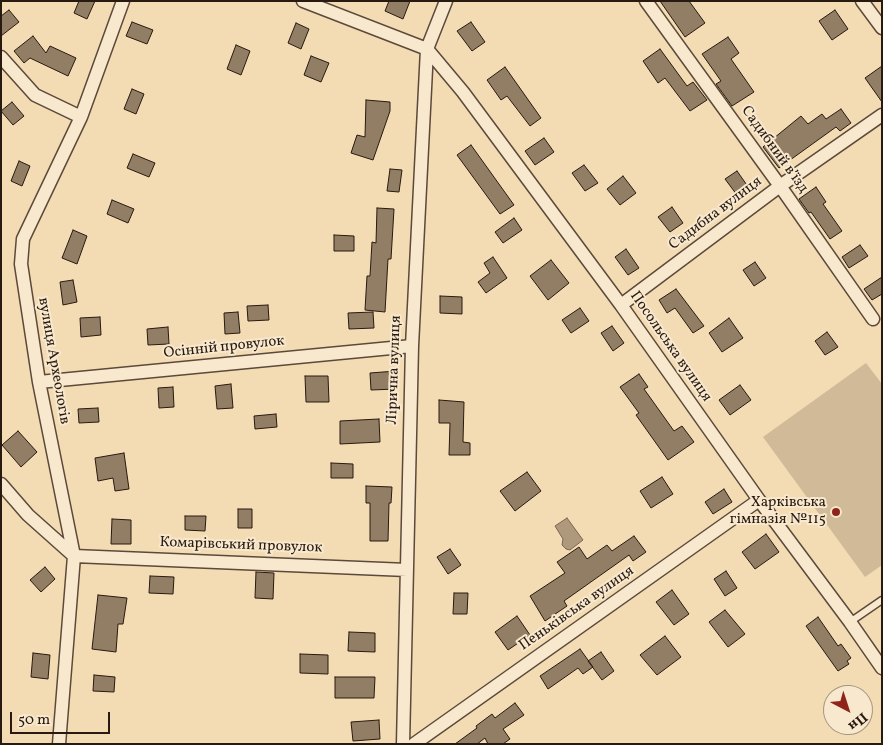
<!DOCTYPE html>
<meta charset="utf-8">
<style>
body{margin:0}
#map{position:relative;width:883px;height:745px;overflow:hidden;background:#f3dbb4;font-family:Vollkorn,serif}
canvas{display:block}
.frame{position:absolute;inset:0;border:2px solid #281a10;pointer-events:none}
.north{position:absolute;left:823px;top:685px;width:50px;height:50px;box-sizing:border-box;background:#f7e8ce;border:1px solid #a49682;border-radius:50%;rotate:140deg;font-size:14px;font-weight:700;line-height:20px;text-align:center;color:#281a10}
.north::after{content:'';display:block;margin:auto;width:18px;height:22px;background:#8f2418;clip-path:polygon(50% 0,100% 100%,50% 72%,0 100%)}
.scale{position:absolute;left:10px;top:712px;width:100px;height:22px;box-sizing:border-box;border:2px solid #281a10;border-top:0;padding-left:6px;font-size:15px;line-height:18px;white-space:nowrap;color:#281a10;-webkit-text-stroke:4px #f7e8ce;paint-order:stroke}
</style>
<div id="map">
<canvas width="883" height="745"></canvas>
<div class="frame"></div>
<div class="north">Пн</div>
<div class="scale">50 m</div>
</div>
<script>
const c = document.querySelector('canvas').getContext('2d');
c.lineJoin = 'round';
function paint(path, color) {
  c.fillStyle = color;
  c.fill(path, 'evenodd');
}
function shape(rows) {
  const path = new Path2D();
  for (const r of rows) {
    path.moveTo(r[0], r[1]);
    for (let i = 2; i < r.length; i += 2) path.lineTo(r[i], r[i + 1]);
  }
  return path;
}
function strokePath(path, color, width, dash) {
  c.strokeStyle = color;
  c.lineWidth = width;
  c.lineCap = dash ? 'butt' : 'round';
  c.setLineDash(dash || []);
  c.stroke(path);
}
function label(font, color, halo, rows, align = 'center') {
  c.font = font + ' Vollkorn,serif';
  c.lineWidth = 4;
  c.setLineDash([]);
  c.textBaseline = 'middle';
  c.strokeStyle = halo;
  c.fillStyle = color;
  for (const [text, x, y, turn = 0] of rows) {
    c.save();
    c.translate(x, y);
    c.rotate((+turn || 0) * Math.PI / 180);
    c.textAlign = isNaN(turn) ? turn : align;
    if (halo) c.strokeText(text, 0, 0);
    c.fillText(text, 0, 0);
    c.restore();
  }
}
paint(shape([
 [866,363,882,384,882,565,865,577,763,437]
]), '#d0ba98');
const water = shape([
 [567,518,583,540,570,550,566,549,562,545,563,539,555,526,567,518]
]);
paint(water, '#ae997c');
strokePath(water, '#786651', 1);
const building = shape([
 [79,1,95,1,87,19,74,13,79,1],
 [389,1,410,1,403,19,385,11,389,1],
 [660,1,689,1,705,23,685,37,660,1],
 [9,10,19,22,1,36,1,16,9,10],
 [835,10,848,29,832,40,819,21,835,10],
 [132,22,153,30,147,44,126,36,132,22],
 [471,22,485,42,472,51,457,31,471,22],
 [296,23,309,29,301,49,288,43,296,23],
 [33,36,46,53,50,46,76,58,68,76,30,58,24,63,14,51,33,36],
 [728,37,739,53,731,59,754,92,732,106,716,84,721,81,702,54,728,37],
 [236,45,250,51,241,75,227,69,236,45],
 [660,49,687,86,693,82,707,100,690,111,665,78,658,83,643,61,660,49],
 [311,56,329,63,321,82,304,75,311,56],
 [882,66,882,102,865,78,882,66],
 [505,67,541,118,530,126,507,96,501,100,487,80,505,67],
 [132,89,144,94,136,114,124,109,132,89],
 [366,100,390,102,390,111,373,160,351,153,357,135,365,137,366,100],
 [12,102,24,116,13,125,1,111,12,102],
 [841,109,851,123,840,131,836,127,779,168,763,147,801,116,808,124,822,114,826,119,841,109],
 [544,138,554,152,535,165,525,151,544,138],
 [471,145,514,205,500,214,457,155,471,145],
 [133,154,155,163,149,177,127,168,133,154],
 [19,161,30,166,22,186,11,181,19,161],
 [584,165,598,183,585,191,572,173,584,165],
 [390,169,402,170,399,192,387,191,390,169],
 [737,171,749,188,737,195,725,179,737,171],
 [623,176,636,193,620,205,607,189,623,176],
 [816,187,826,202,823,204,842,231,830,239,811,212,809,213,799,199,816,187],
 [112,200,134,209,128,223,107,214,112,200],
 [672,207,683,223,670,232,658,217,672,207],
 [377,208,394,209,391,259,388,259,385,312,365,310,367,276,370,276,372,242,376,243,377,208],
 [514,218,522,230,503,243,495,232,514,218],
 [73,230,87,236,77,264,62,258,73,230],
 [334,235,354,236,354,251,334,251,334,235],
 [860,245,868,256,849,268,842,257,860,245],
 [626,249,639,268,628,275,615,257,626,249],
 [493,257,507,278,486,293,478,282,490,273,484,263,493,257],
 [551,260,569,283,548,300,530,276,551,260],
 [755,262,766,278,754,286,743,270,755,262],
 [882,277,882,294,872,300,864,289,882,277],
 [73,280,77,302,63,305,60,282,73,280],
 [676,289,704,326,693,333,675,308,667,313,659,300,676,289],
 [440,296,462,297,462,314,440,313,440,296],
 [268,305,269,320,248,321,247,306,268,305],
 [580,308,589,321,571,333,562,320,580,308],
 [238,312,240,333,225,334,224,313,238,312],
 [373,312,374,328,349,329,348,313,373,312],
 [100,317,101,335,81,337,80,318,100,317],
 [729,318,743,338,722,352,709,333,729,318],
 [612,326,624,343,613,351,601,333,612,326],
 [168,327,169,344,148,345,147,329,168,327],
 [827,332,838,347,825,355,815,341,827,332],
 [396,371,396,389,371,390,370,373,396,371],
 [639,374,648,387,644,389,674,431,682,426,694,442,668,460,636,415,639,413,620,387,639,374],
 [305,376,328,376,329,402,306,402,305,376],
 [231,384,233,408,217,409,215,386,231,384],
 [740,385,751,400,730,415,719,400,740,385],
 [173,387,174,407,159,408,158,388,173,387],
 [439,400,464,402,463,442,470,443,470,455,449,455,450,423,439,423,439,400],
 [98,408,99,422,79,423,78,409,98,408],
 [276,414,277,427,255,429,254,416,276,414],
 [379,419,380,442,340,444,340,421,379,419],
 [18,431,37,452,21,467,2,445,18,431],
 [124,453,129,489,115,491,113,478,98,481,95,458,124,453],
 [331,463,353,464,353,478,331,478,331,463],
 [527,472,541,491,515,511,500,491,527,472],
 [662,477,673,494,651,508,640,491,662,477],
 [366,486,392,487,391,503,389,503,388,541,370,541,370,503,366,503,366,486],
 [724,489,732,502,713,514,705,502,724,489],
 [238,509,252,509,252,528,238,528,238,509],
 [185,516,206,516,205,531,185,530,185,516],
 [112,519,131,520,131,544,111,544,112,519],
 [766,534,779,552,755,569,742,552,766,534],
 [634,536,646,552,633,561,629,555,564,601,567,606,545,621,530,596,565,573,557,562,579,547,587,559,607,545,612,551,634,536],
 [450,549,461,565,448,574,437,557,450,549],
 [45,567,55,579,41,592,30,580,45,567],
 [726,571,737,588,725,596,714,579,726,571],
 [256,572,274,573,273,599,255,598,256,572],
 [150,576,174,577,173,594,149,593,150,576],
 [672,590,689,614,674,625,656,602,672,590],
 [454,593,468,593,467,614,453,614,454,593],
 [98,595,127,598,123,624,118,624,116,652,92,649,98,595],
 [725,610,745,634,728,647,709,622,725,610],
 [517,616,530,635,508,650,495,632,517,616],
 [818,617,838,646,841,644,851,658,847,661,849,664,838,671,806,626,818,617],
 [349,632,375,633,375,652,348,651,349,632],
 [665,636,681,657,657,675,640,655,665,636],
 [580,649,593,667,583,674,578,668,548,689,540,676,580,649],
 [601,652,614,671,602,680,588,661,601,652],
 [33,653,50,655,48,679,31,677,33,653],
 [300,654,328,655,328,674,300,673,300,654],
 [94,675,115,677,114,692,93,691,94,675],
 [335,677,375,677,374,698,335,698,335,677],
 [515,703,524,715,503,729,510,739,503,744,488,744,485,738,477,744,455,744,477,728,476,726,492,714,495,718,515,703],
 [379,720,380,739,353,741,351,722,379,720]
]);
paint(building, '#927e65');
strokePath(building, '#281a10', 1);
const lane = shape([
 [850,622,882,600]
]);
const street = shape([
 [303,1,427,49,463,92,621,305,759,500,850,622,882,668],
 [646,1,780,186,873,319],
 [862,1,882,28],
 [1,57,35,95,81,117],
 [621,305,780,186,882,115],
 [39,382,412,346],
 [1,484,28,515,74,556,407,570],
 [59,744,74,556,39,382,21,264,23,239,81,117,123,1],
 [403,744,412,346,427,49,446,1],
 [414,744,759,500]
]);
strokePath(lane, '#5b4a39', 9);
strokePath(street, '#5b4a39', 15);
strokePath(lane, '#f7e8ce', 6);
strokePath(street, '#f7e8ce', 12);
for (const [x, y, r, color] of [
 [836,512,5,"#8f2418"]
]) {
  const dot = new Path2D();
  dot.arc(x, y, r, 0, 2 * Math.PI);
  c.fillStyle = color;
  c.fill(dot);
  strokePath(dot, '#f7e8ce', 2);
}
label('15px', '#281a10', '#f7e8ce', [
 ["Садибний в’їзд",774,150,54],
 ["Садибна вулиця",716,214,-37],
 ["Посольська вулиця",670,347,55],
 ["Осінній провулок",224,348,-6],
 ["вулиця Археологів",53,361,80],
 ["Лірична вулиця",395,370,-88],
 ["Комарівський провулок",241,546,2],
 ["Пеньківська вулиця",577,609,-35]
]);
label('15px', '#281a10', '#f7e8ce', [
 ["Харківська",826,503],
 ["гімназія №115",826,520]
], 'right');
</script>
